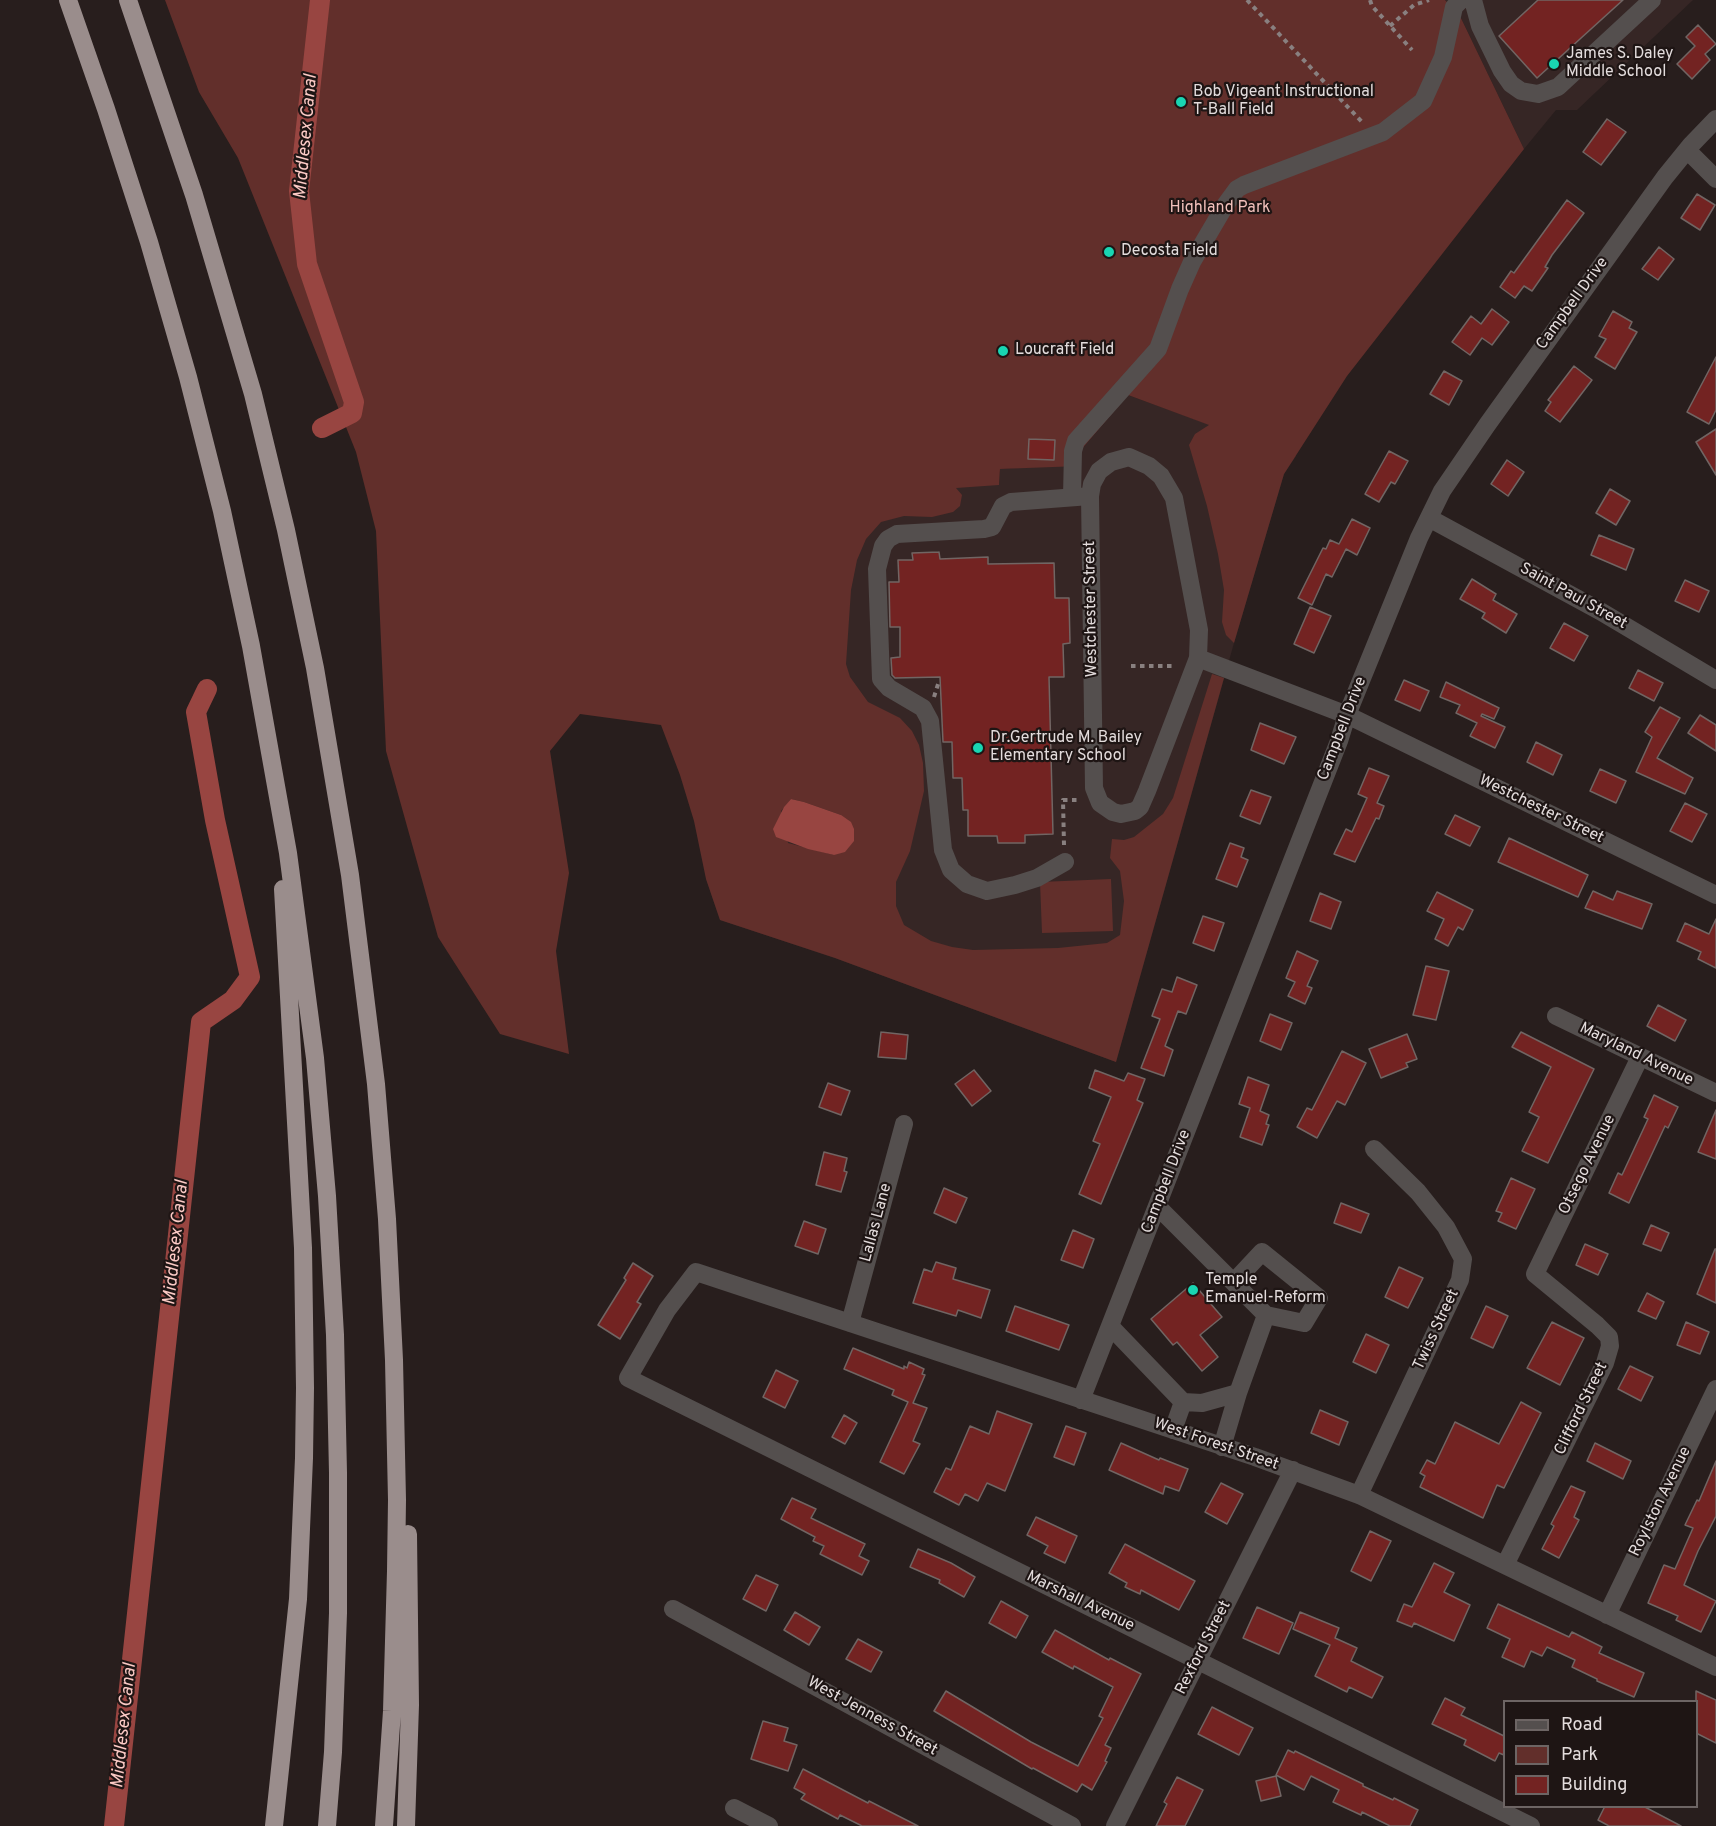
<!DOCTYPE html>
<style>
body{margin:0}
#map{position:relative;width:1716px;height:1826px;overflow:hidden;background:#281e1d;font-family:Overpass,sans-serif}
canvas{display:block}
.legend{position:absolute;left:1503px;top:1700px;width:195px;height:108px;box-sizing:border-box;background:#1e1514;border:2px solid #6d6564;margin:0;padding:8px 10px;list-style:none;font-size:18px;color:#e3dcdc}
.legend li{display:flex;align-items:center;gap:12px;height:30px}
.legend b{width:30px;border:2px solid #6d6564}
</style>
<div id="map">
<canvas width="1716" height="1826"></canvas>
<ul class="legend">
<li><b style="height:8px;background:#544f4e"></b>Road</li>
<li><b style="height:16px;background:#622f2b"></b>Park</li>
<li><b style="height:16px;background:#732322"></b>Building</li>
</ul>
</div>
<script>
const c = document.querySelector('canvas').getContext('2d');
c.lineJoin = 'round';
function paint(path, color) {
  c.fillStyle = color;
  c.fill(path, 'evenodd');
}
function shape(rows) {
  const path = new Path2D();
  for (const r of rows) {
    path.moveTo(r[0], r[1]);
    for (let i = 2; i < r.length; i += 2) path.lineTo(r[i], r[i + 1]);
  }
  return path;
}
function strokePath(path, color, width, dash) {
  c.strokeStyle = color;
  c.lineWidth = width;
  c.lineCap = dash ? 'butt' : 'round';
  c.setLineDash(dash || []);
  c.stroke(path);
}
function label(font, color, halo, rows, align = 'center') {
  c.font = font + ' Overpass,sans-serif';
  c.lineWidth = 4.5;
  c.setLineDash([]);
  c.textBaseline = 'middle';
  c.strokeStyle = halo;
  c.fillStyle = color;
  for (const [text, x, y, turn = 0] of rows) {
    c.save();
    c.translate(x, y);
    c.rotate((+turn || 0) * Math.PI / 180);
    c.textAlign = isNaN(turn) ? turn : align;
    if (halo) c.strokeText(text, 0, 0);
    c.fillText(text, 0, 0);
    c.restore();
  }
}
paint(shape([
 [1445,0,1693,0,1577,110,1556,110,1524,149,1460,16],
 [1128,395,1296,456,1284,474,1234,643,1116,1062,835,958,720,920,706,879,849,460,999,484,1000,469,1031,467,1081,450]
]), '#362625');
paint(shape([
 [165,0,1445,0,1460,16,1524,149,1347,376,1284,474,1234,643,1226,635,1222,622,1224,590,1218,554,1207,506,1189,445,1195,434,1209,425,1128,395,1081,450,1080,466,1000,469,999,485,956,488,962,495,960,506,953,512,932,517,904,516,881,522,866,539,857,560,851,590,846,664,850,677,868,702,900,718,912,731,919,745,923,763,924,791,910,851,896,882,896,906,904,925,931,941,952,947,973,950,1058,948,1107,943,1120,935,1124,901,1120,871,1110,858,1112,839,1124,840,1134,837,1163,814,1173,798,1212,674,1224,678,1116,1062,835,958,720,920,706,879,694,821,680,775,661,725,580,714,550,751,569,873,556,951,569,1054,500,1034,438,937,386,751,376,531,356,452,238,158,199,92],
 [791,799,804,802,841,815,834,855,788,843,781,811],
 [1111,879,1113,931,1042,933,1040,882]
]), '#622f2b');
paint(shape([
 [791,799,804,802,841,815,851,822,854,829,854,841,845,852,834,855,808,849,776,837,773,829,784,807]
]), '#984541');
strokePath(shape([
 [320,0,299,191,307,264,354,402,352,413,322,428],
 [114,1826,201,1022,233,1000,250,977,215,820,196,712,207,689]
]), '#984541', 20);
const building = shape([
 [1538,0,1623,0,1537,78,1499,36,1538,0],
 [1698,25,1716,44,1705,54,1710,60,1692,79,1677,64,1695,46,1686,37,1698,25],
 [1607,119,1626,132,1601,165,1583,152,1607,119],
 [1697,194,1715,205,1700,230,1681,218,1697,194],
 [1567,200,1584,213,1552,255,1545,267,1548,268,1532,291,1524,286,1515,298,1500,287,1511,271,1514,273,1567,200],
 [1659,247,1674,259,1658,280,1642,269,1659,247],
 [1492,309,1509,322,1492,345,1482,338,1470,355,1452,342,1471,316,1481,324,1492,309],
 [1613,311,1632,322,1629,328,1637,332,1615,369,1595,357,1606,339,1599,336,1613,311],
 [1716,357,1716,410,1709,424,1687,412,1716,357],
 [1574,366,1592,380,1560,422,1545,411,1551,402,1548,400,1574,366],
 [1444,371,1462,381,1449,405,1430,394,1444,371],
 [1716,429,1716,475,1696,442,1716,429],
 [1029,439,1055,440,1054,460,1028,459,1029,439],
 [1389,451,1408,461,1395,484,1391,482,1379,502,1365,494,1389,451],
 [1507,460,1524,472,1508,496,1491,484,1507,460],
 [1610,489,1630,501,1616,525,1596,513,1610,489],
 [1352,519,1370,528,1357,555,1346,549,1332,577,1326,574,1312,605,1298,598,1323,548,1326,549,1330,540,1339,544,1352,519],
 [1599,535,1634,549,1626,570,1591,555,1599,535],
 [939,552,940,559,988,557,988,564,1054,563,1055,598,1069,598,1070,643,1063,644,1064,677,1049,677,1053,834,1025,835,1025,843,998,843,997,836,968,836,968,810,963,810,962,778,953,778,952,742,943,742,940,677,895,678,892,675,891,658,900,657,900,627,890,627,889,582,899,582,898,560,913,560,912,553,939,552],
 [1472,579,1496,594,1493,600,1517,614,1506,633,1482,618,1485,613,1460,599,1472,579],
 [1685,580,1709,591,1699,612,1675,601,1685,580],
 [1310,607,1331,616,1314,653,1294,644,1310,607],
 [1564,623,1588,636,1574,661,1550,648,1564,623],
 [1638,670,1663,683,1654,701,1629,688,1638,670],
 [1404,680,1429,691,1420,711,1395,700,1404,680],
 [1446,682,1499,708,1494,719,1482,714,1481,716,1505,727,1495,748,1470,736,1477,723,1456,713,1460,705,1440,697,1446,682],
 [1660,707,1680,718,1657,758,1693,778,1685,794,1636,772,1652,737,1645,732,1660,707],
 [1700,715,1716,725,1716,751,1688,733,1700,715],
 [1260,723,1296,737,1284,764,1251,750,1260,723],
 [1536,742,1562,755,1553,775,1527,762,1536,742],
 [1369,768,1389,776,1377,803,1384,806,1379,819,1376,818,1355,862,1334,854,1346,829,1352,832,1367,798,1358,794,1369,768],
 [1600,769,1626,781,1616,803,1590,791,1600,769],
 [1251,790,1271,797,1260,824,1240,816,1251,790],
 [1685,803,1707,814,1692,842,1670,831,1685,803],
 [1455,815,1480,827,1470,846,1445,834,1455,815],
 [1509,838,1588,875,1578,897,1498,862,1509,838],
 [1230,843,1244,848,1241,857,1248,860,1237,887,1216,879,1230,843],
 [1593,891,1613,900,1617,891,1652,904,1642,929,1585,908,1593,891],
 [1437,892,1473,910,1463,930,1458,927,1448,946,1435,939,1444,919,1427,911,1437,892],
 [1320,893,1341,902,1331,929,1310,921,1320,893],
 [1203,916,1224,923,1214,951,1193,943,1203,916],
 [1716,919,1716,968,1698,959,1701,952,1677,941,1685,923,1709,934,1716,919],
 [1297,951,1318,961,1307,986,1312,988,1305,1004,1288,996,1295,982,1286,978,1297,951],
 [1426,966,1449,971,1436,1020,1413,1015,1426,966],
 [1177,977,1197,985,1186,1014,1178,1011,1165,1046,1173,1050,1164,1076,1141,1068,1160,1019,1152,1016,1162,989,1172,992,1177,977],
 [1658,1005,1686,1020,1675,1041,1647,1026,1658,1005],
 [1270,1014,1292,1023,1281,1050,1260,1041,1270,1014],
 [881,1032,908,1035,906,1059,878,1057,881,1032],
 [1521,1032,1594,1069,1548,1163,1522,1151,1539,1117,1529,1112,1551,1067,1512,1047,1521,1032],
 [1407,1034,1417,1059,1406,1063,1408,1067,1381,1078,1369,1049,1407,1034],
 [1342,1051,1366,1063,1345,1105,1337,1101,1317,1138,1297,1127,1307,1108,1312,1110,1342,1051],
 [974,1070,991,1091,972,1106,955,1084,974,1070],
 [1095,1070,1124,1081,1128,1073,1145,1079,1137,1100,1143,1103,1101,1204,1079,1194,1100,1144,1093,1141,1111,1097,1089,1088,1095,1070],
 [1248,1077,1269,1085,1260,1111,1269,1115,1266,1124,1269,1125,1262,1145,1240,1137,1250,1108,1239,1104,1248,1077],
 [828,1083,850,1091,841,1115,819,1107,828,1083],
 [1654,1095,1678,1107,1668,1128,1665,1126,1629,1203,1609,1193,1618,1173,1622,1175,1648,1119,1644,1117,1654,1095],
 [1716,1110,1716,1159,1698,1152,1716,1110],
 [824,1152,847,1158,844,1171,847,1172,841,1192,816,1185,824,1152],
 [1511,1178,1535,1189,1516,1229,1498,1221,1502,1213,1496,1211,1511,1178],
 [944,1188,967,1198,956,1223,934,1213,944,1188],
 [1341,1203,1369,1214,1361,1233,1334,1223,1341,1203],
 [804,1221,826,1229,818,1254,795,1246,804,1221],
 [1651,1225,1669,1233,1661,1251,1643,1244,1651,1225],
 [1073,1230,1094,1239,1083,1268,1061,1260,1073,1230],
 [1585,1244,1608,1254,1598,1275,1576,1265,1585,1244],
 [1715,1249,1716,1249,1716,1303,1697,1294,1715,1249],
 [936,1262,956,1268,953,1279,990,1290,981,1318,958,1310,956,1316,913,1303,924,1269,932,1272,936,1262],
 [633,1263,653,1276,637,1302,641,1304,620,1339,598,1325,626,1280,624,1278,633,1263],
 [1399,1267,1423,1278,1408,1308,1385,1297,1399,1267],
 [1193,1283,1222,1317,1200,1335,1218,1357,1202,1371,1177,1342,1173,1345,1151,1319,1193,1283],
 [1647,1293,1664,1302,1656,1319,1638,1311,1647,1293],
 [1015,1306,1069,1325,1059,1350,1006,1331,1015,1306],
 [1486,1306,1508,1316,1493,1348,1471,1338,1486,1306],
 [1552,1322,1584,1338,1560,1385,1527,1368,1552,1322],
 [1686,1322,1709,1332,1700,1354,1677,1345,1686,1322],
 [1366,1334,1389,1345,1376,1373,1353,1362,1366,1334],
 [853,1348,904,1369,904,1366,907,1368,909,1362,924,1369,922,1374,925,1375,913,1403,927,1408,913,1441,920,1444,904,1474,880,1462,908,1402,892,1395,894,1390,844,1369,853,1348],
 [1630,1366,1653,1377,1641,1401,1618,1389,1630,1366],
 [776,1370,798,1381,785,1408,763,1397,776,1370],
 [1521,1402,1541,1413,1504,1488,1497,1485,1483,1518,1420,1487,1425,1476,1420,1473,1427,1460,1435,1464,1455,1422,1499,1444,1521,1402],
 [1320,1410,1348,1422,1339,1445,1311,1433,1320,1410],
 [997,1411,1032,1424,1005,1491,987,1483,978,1501,965,1494,959,1505,934,1492,946,1468,951,1470,970,1426,989,1434,997,1411],
 [844,1415,857,1423,845,1444,832,1437,844,1415],
 [1066,1426,1086,1433,1074,1465,1054,1457,1066,1426],
 [1121,1443,1159,1460,1160,1458,1188,1469,1179,1491,1165,1486,1163,1494,1109,1470,1121,1443],
 [1595,1443,1631,1461,1623,1479,1587,1461,1595,1443],
 [1716,1461,1716,1516,1698,1551,1684,1585,1716,1601,1701,1632,1676,1620,1678,1616,1648,1603,1664,1565,1675,1569,1693,1528,1685,1525,1697,1500,1699,1501,1716,1461],
 [1221,1483,1243,1494,1227,1524,1205,1512,1221,1483],
 [1571,1486,1585,1492,1574,1517,1579,1520,1559,1558,1542,1549,1554,1526,1551,1524,1571,1486],
 [792,1498,816,1509,811,1518,865,1544,859,1556,869,1561,862,1575,820,1554,824,1546,813,1541,815,1537,781,1519,792,1498],
 [1036,1517,1077,1536,1065,1563,1044,1553,1048,1546,1027,1535,1036,1517],
 [1370,1531,1391,1541,1371,1581,1351,1571,1370,1531],
 [1125,1544,1195,1581,1179,1610,1141,1590,1140,1594,1125,1587,1127,1583,1109,1573,1125,1544],
 [918,1549,951,1563,975,1577,964,1597,939,1583,940,1580,910,1567,918,1549],
 [1434,1563,1454,1573,1444,1592,1470,1605,1454,1641,1414,1623,1412,1627,1397,1621,1404,1604,1412,1607,1434,1563],
 [756,1575,778,1585,766,1611,743,1599,756,1575],
 [1001,1601,1028,1616,1016,1638,989,1623,1001,1601],
 [1498,1604,1569,1637,1572,1632,1602,1647,1599,1653,1644,1673,1634,1697,1597,1681,1597,1679,1572,1667,1575,1660,1547,1647,1542,1656,1531,1651,1524,1667,1502,1657,1510,1639,1487,1628,1498,1604],
 [1257,1607,1293,1623,1279,1654,1243,1638,1257,1607],
 [795,1612,820,1627,809,1645,784,1630,795,1612],
 [1300,1612,1339,1628,1335,1638,1357,1648,1351,1661,1383,1677,1372,1698,1349,1687,1347,1692,1315,1676,1330,1645,1293,1629,1300,1612],
 [1055,1630,1109,1660,1110,1658,1141,1674,1105,1745,1111,1748,1105,1761,1107,1762,1092,1790,1082,1784,1077,1792,1033,1768,1032,1769,934,1711,946,1691,1031,1742,1078,1766,1103,1718,1099,1716,1113,1687,1074,1666,1073,1669,1042,1652,1055,1630],
 [858,1639,882,1652,871,1672,846,1659,858,1639],
 [1696,1691,1716,1700,1716,1743,1696,1733,1696,1691],
 [1445,1698,1465,1708,1461,1715,1504,1736,1504,1755,1499,1753,1495,1761,1464,1745,1466,1740,1432,1724,1445,1698],
 [1212,1707,1253,1728,1239,1755,1198,1734,1212,1707],
 [763,1721,788,1728,784,1741,797,1745,788,1771,751,1759,763,1721],
 [1288,1750,1294,1753,1295,1751,1363,1784,1363,1786,1393,1800,1394,1798,1418,1810,1410,1826,1390,1826,1362,1812,1361,1815,1333,1802,1339,1790,1311,1776,1304,1790,1276,1775,1288,1750],
 [803,1769,868,1803,869,1801,918,1826,862,1826,840,1815,838,1819,801,1799,805,1794,794,1788,803,1769],
 [1276,1776,1281,1796,1261,1801,1256,1781,1276,1776],
 [1177,1777,1203,1790,1185,1826,1156,1826,1167,1804,1164,1802,1177,1777],
 [1605,1806,1643,1806,1681,1826,1609,1826,1598,1820,1605,1806]
]);
paint(building, '#732322');
strokePath(building, '#716563', 1.5);
strokePath(shape([
 [1247,0,1362,122],
 [1370,0,1372,6,1412,50],
 [1390,26,1414,5,1429,0],
 [1131,666,1176,666],
 [934,697,939,681],
 [1064,845,1063,800,1077,800]
]), '#898080', 4, [4.5, 4.5]);
strokePath(shape([
 [1473,0,1480,26,1502,71,1511,84,1521,91,1538,94,1558,87,1652,0],
 [1687,150,1716,179],
 [1129,457,1149,466,1161,476,1174,498,1199,630,1198,658,1147,791,1140,807,1135,811,1121,814,1113,812,1100,803,1094,788,1090,496,1092,484,1099,471,1111,462,1129,457],
 [1072,496,1073,451,1076,441,1158,349,1180,289,1192,262,1226,204,1237,189,1244,185,1383,132,1423,101,1443,57,1454,7,1461,0],
 [1429,518,1600,611,1716,680],
 [1198,658,1347,715,1716,895],
 [1065,862,1037,878,1015,885,987,891,967,884,951,870,943,850,930,721,923,708,889,688,881,679,877,569,883,546,888,539,897,534,984,529,992,527,1003,506,1011,502,1090,496],
 [1556,1016,1716,1093],
 [1157,1206,1266,1315,1238,1393,1222,1447],
 [1234,1282,1262,1252,1319,1298,1304,1323,1266,1315],
 [850,1323,904,1124],
 [1110,1326,1183,1402,1173,1430],
 [1081,1400,1339,741,1347,715,1419,538,1442,491,1487,425,1665,177,1691,145,1716,119],
 [1183,1402,1202,1403,1238,1393],
 [1359,1495,1460,1280,1463,1259,1446,1227,1418,1192,1374,1149],
 [1505,1565,1605,1363,1610,1346,1609,1337,1597,1325,1535,1274,1640,1057],
 [673,1609,1072,1826],
 [1607,1615,1716,1389],
 [734,1808,769,1826],
 [1115,1826,1293,1470],
 [1531,1826,628,1378,667,1310,696,1272,1255,1457,1359,1495,1716,1667]
]), '#544f4e', 18);
strokePath(shape([
 [68,0,106,109,149,242,188,377,222,511,251,646,288,853,315,1058,327,1196,335,1335,338,1473,338,1613,333,1752,327,1826],
 [128,0,194,195,253,394,286,530,315,668,350,875,376,1084,387,1219,394,1360,397,1500,396,1571,392,1711,384,1826],
 [274,1826,298,1599,304,1458,305,1388,303,1248,283,889],
 [406,1826,410,1705,408,1534]
]), '#9a8d8c', 18);
for (const [x, y, r, color] of [
 [1554,64,6,"#19d5b2"],
 [1181,102,6,"#19d5b2"],
 [1109,252,6,"#19d5b2"],
 [1003,351,6,"#19d5b2"],
 [978,748,6,"#19d5b2"],
 [1193,1290,6,"#19d5b2"]
]) {
  const dot = new Path2D();
  dot.arc(x, y, r, 0, 2 * Math.PI);
  c.fillStyle = color;
  c.fill(dot);
  strokePath(dot, '#1e1514', 2);
}
label('16px', '#e3dcdc', '#1e1514', [
 ["James S. Daley",1566,55],
 ["Middle School",1566,73],
 ["Bob Vigeant Instructional",1193,93],
 ["T-Ball Field",1193,111],
 ["Decosta Field",1121,252],
 ["Loucraft Field",1015,351],
 ["Dr.Gertrude M. Bailey",990,739],
 ["Elementary School",990,757],
 ["Temple",1205,1281],
 ["Emanuel-Reform",1205,1299]
], 'left');
label('16px', '#f1c0bb', '#1e1514', [
 ["Highland Park",1220,209]
]);
label('16px', '#e3dcdc', '#1e1514', [
 ["Campbell Drive",1573,304,-54],
 ["Saint Paul Street",1573,597,29],
 ["Westchester Street",1092,609,-91],
 ["Campbell Drive",1343,729,-69],
 ["Westchester Street",1541,810,26],
 ["Maryland Avenue",1636,1055,26],
 ["Otsego Avenue",1588,1165,-64],
 ["Campbell Drive",1167,1182,-69],
 ["Lallas Lane",877,1223,-75],
 ["Twiss Street",1437,1330,-65],
 ["Clifford Street",1582,1409,-64],
 ["West Forest Street",1216,1445,19],
 ["Roylston Avenue",1661,1502,-64],
 ["Marshall Avenue",1080,1602,26],
 ["Rexford Street",1204,1648,-63],
 ["West Jenness Street",872,1717,29]
]);
label('italic 18px', '#fccac5', '#1e1514', [
 ["Middlesex Canal",307,137,-85],
 ["Middlesex Canal",177,1243,-84],
 ["Middlesex Canal",125,1726,-84]
]);
</script>
